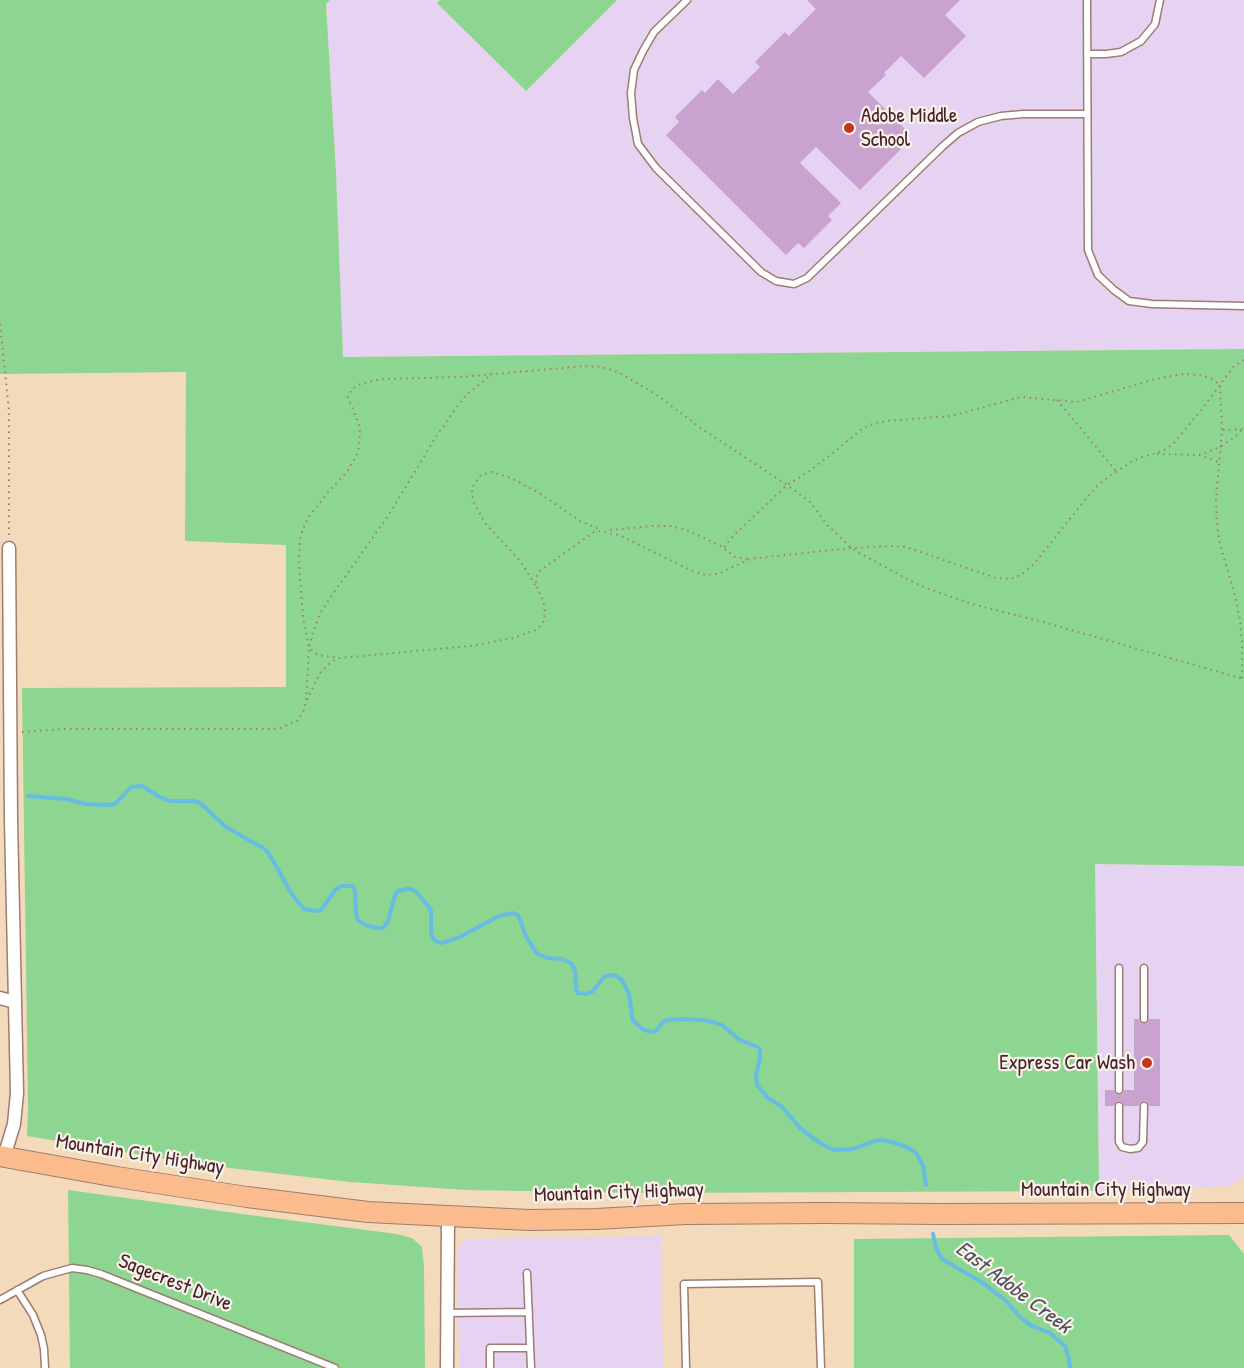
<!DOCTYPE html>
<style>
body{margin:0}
canvas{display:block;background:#f3dabb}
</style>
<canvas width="1244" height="1368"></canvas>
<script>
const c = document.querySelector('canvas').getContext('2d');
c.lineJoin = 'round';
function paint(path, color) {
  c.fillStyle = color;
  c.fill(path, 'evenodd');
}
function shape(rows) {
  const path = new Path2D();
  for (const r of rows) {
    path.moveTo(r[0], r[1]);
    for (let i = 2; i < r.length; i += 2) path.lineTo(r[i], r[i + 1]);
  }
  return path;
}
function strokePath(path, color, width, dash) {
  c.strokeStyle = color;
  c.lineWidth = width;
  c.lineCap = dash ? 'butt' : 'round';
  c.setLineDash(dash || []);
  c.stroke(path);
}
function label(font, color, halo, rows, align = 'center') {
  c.font = font + ' "Patrick Hand",sans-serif';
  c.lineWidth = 4.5;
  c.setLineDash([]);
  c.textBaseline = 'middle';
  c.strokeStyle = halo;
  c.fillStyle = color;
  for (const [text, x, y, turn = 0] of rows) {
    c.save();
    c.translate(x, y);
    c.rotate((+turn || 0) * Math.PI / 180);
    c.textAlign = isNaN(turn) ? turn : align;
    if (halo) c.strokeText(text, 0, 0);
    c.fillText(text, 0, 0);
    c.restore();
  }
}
paint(shape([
 [330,0,1244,0,1244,349,343,357,336,173,326,4],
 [1095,864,1244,866,1244,1177,1229,1186,1099,1191],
 [661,1236,663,1368,459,1368,457,1251,465,1239]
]), '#e5d3f1');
paint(shape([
 [0,0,330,0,326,4,336,173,343,357,1244,349,1244,866,1095,864,1099,1191,647,1193,466,1190,350,1182,196,1164,27,1136,28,1107,22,688,286,687,286,545,185,541,186,372,0,374],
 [440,0,617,0,526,91,437,3],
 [68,1190,242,1214,397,1234,412,1238,422,1247,424,1266,425,1368,70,1368],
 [1229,1235,1244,1254,1244,1368,854,1368,854,1239]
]), '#8dd691');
strokePath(shape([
 [28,796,67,799,85,804,108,805,115,804,131,787,142,786,158,796,169,801,193,801,200,803,226,827,263,848,268,852,293,896,304,909,315,911,321,910,336,889,341,886,353,886,355,891,356,914,357,918,359,921,368,926,377,928,383,928,388,921,395,895,398,891,406,889,411,889,415,891,429,907,431,911,431,933,433,938,436,941,441,943,458,938,499,916,513,913,518,915,526,936,536,953,547,958,562,959,571,963,575,971,576,989,578,993,587,994,593,991,605,976,615,975,622,980,629,994,633,1021,644,1030,653,1032,657,1030,663,1022,667,1020,687,1019,709,1021,722,1025,740,1040,758,1047,760,1050,760,1058,756,1076,757,1085,767,1097,782,1107,800,1128,814,1139,827,1147,835,1150,853,1149,875,1141,881,1140,892,1142,907,1147,916,1153,920,1160,923,1166,926,1185],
 [933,1234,936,1248,942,1259,983,1283,1006,1301,1022,1319,1032,1326,1050,1333,1065,1346,1069,1359,1070,1368]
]), '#68bce4', 4);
paint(shape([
 [807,0,960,0,945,15,966,36,924,78,901,56,884,73,886,75,868,92,909,133,897,145,901,149,860,190,816,147,800,163,841,203,828,216,832,220,804,248,798,243,786,255,666,135,679,122,675,117,702,90,705,93,718,79,733,94,760,67,755,62,785,32,789,36,816,9],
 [1134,1019,1139,1019,1140,1022,1143,1024,1147,1023,1149,1019,1160,1019,1160,1106,1149,1106,1147,1102,1144,1101,1140,1103,1139,1106,1124,1106,1123,1103,1120,1101,1116,1102,1114,1106,1105,1106,1105,1090,1114,1090,1116,1094,1120,1095,1123,1093,1124,1090,1134,1090]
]), '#c9a2cf');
const lane = shape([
 [687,0,654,32,643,51,634,70,631,93,633,118,638,144,656,168,761,272,776,281,794,284,807,278,943,146,958,133,978,122,1001,116,1023,114,1087,114],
 [1087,0,1088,250,1098,275,1114,290,1129,301,1152,304,1244,306],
 [1087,54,1106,54,1121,52,1141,41,1155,24,1160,0],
 [1119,968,1119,1090],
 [1144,1019,1144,968],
 [1119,1106,1119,1142,1122,1147,1130,1149,1138,1148,1143,1142,1144,1106],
 [527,1273,531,1368],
 [17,1290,33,1315,41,1335,44,1349,45,1368],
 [0,1300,43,1276,72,1268,87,1270,101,1274,335,1368],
 [447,1313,529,1312],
 [490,1368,490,1348,530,1348],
 [686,1368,684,1284,818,1282,821,1368]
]);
const street = shape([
 [0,998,15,1002],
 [4,1157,14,1124,17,1093,11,820,9,548],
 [447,1368,448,1216]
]);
const primary = shape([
 [0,1156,117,1177,247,1197,368,1212,448,1216,529,1220,596,1219,686,1214,825,1213,940,1214,1244,1213]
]);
strokePath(lane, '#9e7c73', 9);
strokePath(street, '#9e7c73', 15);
strokePath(primary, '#9e7c73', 22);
strokePath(shape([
 [0,324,9,411,9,536],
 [1244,360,1234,366,1202,409,1173,444,1163,451,1142,457,1131,462,1111,475,1097,486,1088,496,1035,563,1021,575,1009,579,996,578,906,547,890,546,851,548,758,558,750,559,718,574,706,575,692,571,619,535,598,531,594,532,549,564,539,572,536,578,536,585,543,600,545,611,543,623,536,630,513,638,471,646,339,658,318,655,309,648,303,618,299,563,300,540,303,529,308,518,329,491,347,472,356,456,359,448,360,427,348,397,352,389,358,385,372,381,383,379,460,377,585,366,602,367,618,372,657,395,705,431,787,485,810,502,828,526,839,536,851,548,854,550,909,580,926,588,972,604,1043,622,1244,679],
 [1057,400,1116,471],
 [1223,430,1244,429],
 [1157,454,1199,455,1220,447,1235,437,1242,429],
 [1199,455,1219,462],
 [610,530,653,526,670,526,687,530,721,546,735,557,749,559],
 [724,547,734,535,787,485,808,472,829,456,862,429,875,423,886,421,951,416,1021,397,1077,402,1155,379,1183,374,1200,375,1212,379,1220,385,1222,430,1216,500,1217,526,1220,544,1235,596,1240,620,1242,643,1242,679],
 [535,585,521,562,485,523,476,507,473,500,472,490,474,484,481,475,492,472,511,478,539,493,580,521,601,530],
 [307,700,320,673,330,663,339,658],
 [22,732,63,729,273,729,280,728,297,721,303,712,306,702,309,648,313,632,320,614,330,598,388,516,437,435,456,408,466,395,492,374]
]), '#9e7c73', 2, [1.5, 4.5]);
strokePath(lane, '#fff', 6);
strokePath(street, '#fff', 12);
strokePath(primary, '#fbbb8d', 20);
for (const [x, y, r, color] of [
 [849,128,6,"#c8321e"],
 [1147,1063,6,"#c8321e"]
]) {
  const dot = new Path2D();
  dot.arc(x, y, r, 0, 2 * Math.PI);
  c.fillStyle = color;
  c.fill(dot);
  strokePath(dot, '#f7f3e8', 2);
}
label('21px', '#4a1f2b', '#f7f3e8', [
 ["Adobe Middle",861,116],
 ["School",861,140],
 ["Express Car Wash",1135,1063,"right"]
], 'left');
label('21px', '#4a1f2b', '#f7f3e8', [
 ["Mountain City Highway",140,1155,9],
 ["Mountain City Highway",1106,1190],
 ["Mountain City Highway",619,1193,-2],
 ["Sagecrest Drive",175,1283,22]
]);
label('italic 22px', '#534e62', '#f7f3e8', [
 ["East Adobe Creek",1013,1288,37]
]);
</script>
